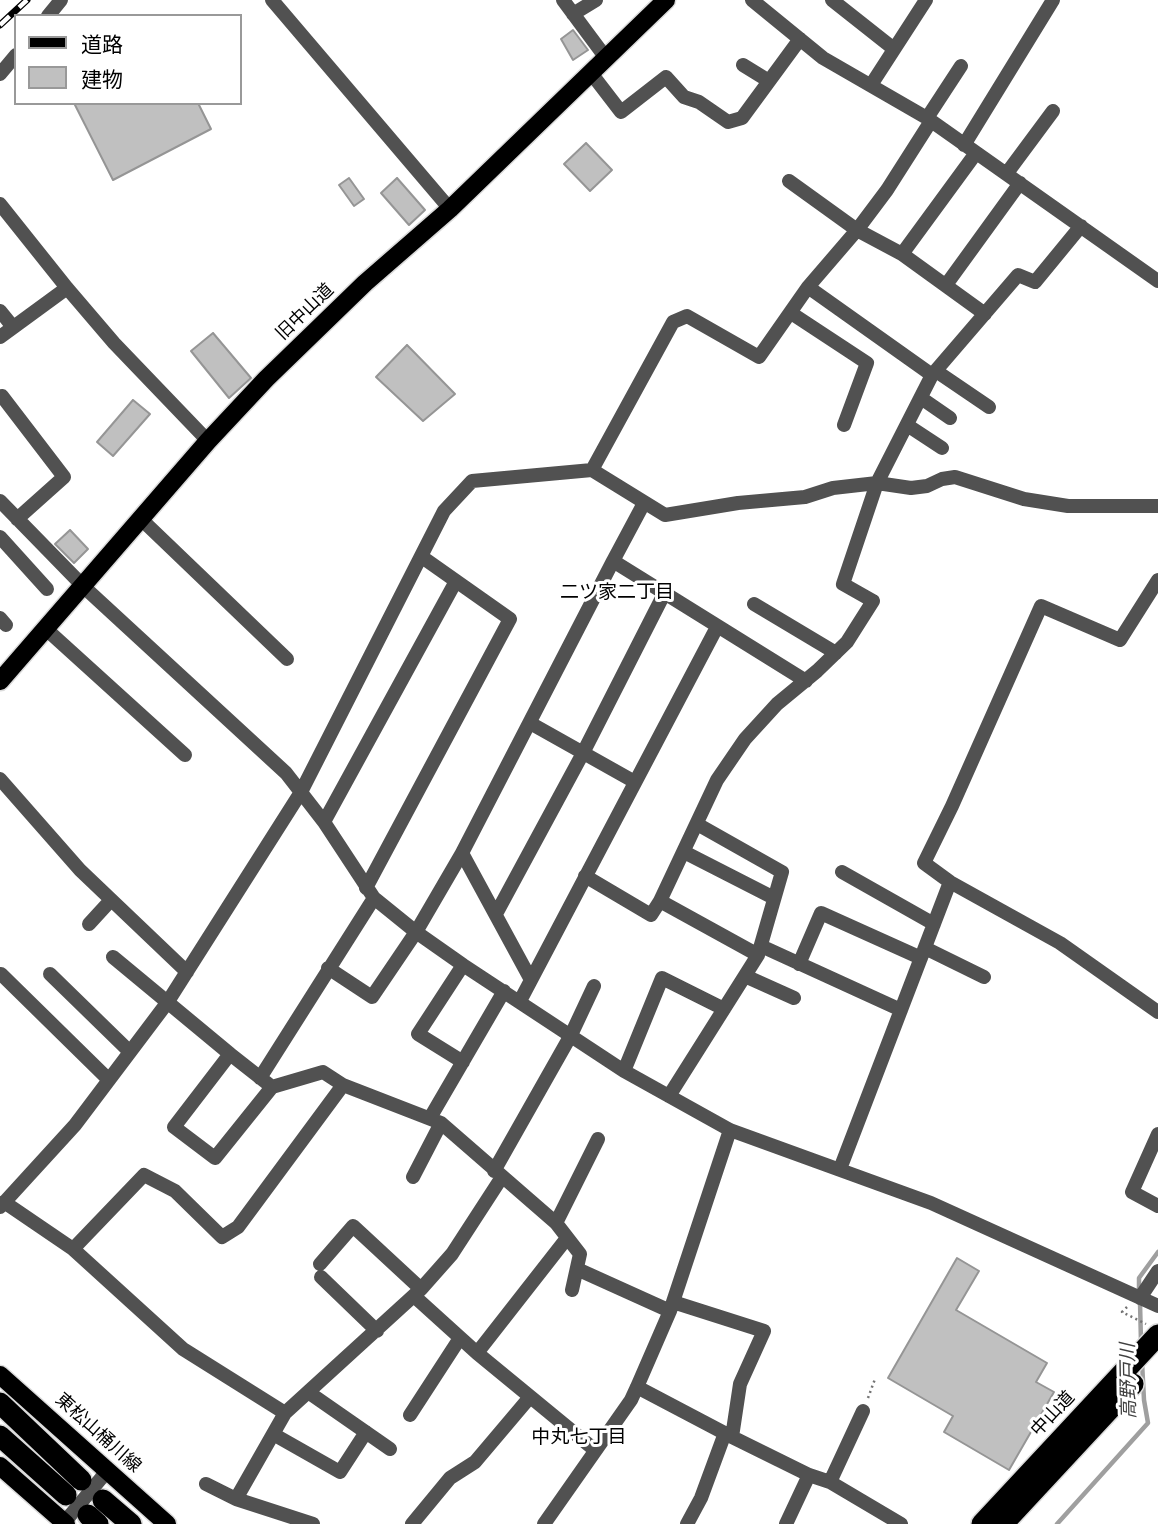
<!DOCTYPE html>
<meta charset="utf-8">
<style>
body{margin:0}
#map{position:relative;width:1158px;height:1524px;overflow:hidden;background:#fff;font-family:"PT Sans Narrow","Noto Sans JP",sans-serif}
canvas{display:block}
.legend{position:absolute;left:14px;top:14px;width:228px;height:91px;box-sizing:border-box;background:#fff;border:2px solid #999;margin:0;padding:9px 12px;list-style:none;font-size:21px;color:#000}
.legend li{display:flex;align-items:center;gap:14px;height:35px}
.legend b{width:35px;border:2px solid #999}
</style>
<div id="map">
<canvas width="1158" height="1524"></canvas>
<ul class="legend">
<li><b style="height:9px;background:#000"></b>道路</li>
<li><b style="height:19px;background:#c0c0c0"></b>建物</li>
</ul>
</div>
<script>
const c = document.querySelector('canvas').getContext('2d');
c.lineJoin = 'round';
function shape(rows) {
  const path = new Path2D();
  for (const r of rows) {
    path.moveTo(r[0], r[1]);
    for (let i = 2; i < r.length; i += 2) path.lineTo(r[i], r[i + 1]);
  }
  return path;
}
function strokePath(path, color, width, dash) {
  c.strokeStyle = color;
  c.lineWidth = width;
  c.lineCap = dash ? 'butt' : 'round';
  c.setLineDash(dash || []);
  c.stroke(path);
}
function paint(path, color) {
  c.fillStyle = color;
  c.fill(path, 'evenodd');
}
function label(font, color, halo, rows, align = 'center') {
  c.font = font + ' "PT Sans Narrow","Noto Sans JP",sans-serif';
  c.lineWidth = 6;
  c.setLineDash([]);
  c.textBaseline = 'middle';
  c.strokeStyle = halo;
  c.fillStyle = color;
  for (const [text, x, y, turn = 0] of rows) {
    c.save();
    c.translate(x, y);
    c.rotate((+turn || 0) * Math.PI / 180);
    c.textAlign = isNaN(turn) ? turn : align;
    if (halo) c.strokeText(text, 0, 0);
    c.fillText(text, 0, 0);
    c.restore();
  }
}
strokePath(shape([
 [1139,1290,1139,1278,1158,1252],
 [1140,1302,1141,1342],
 [1057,1524,1148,1423,1144,1400,1142,1362]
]), '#9f9f9f', 4.5);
const building = shape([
 [573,30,588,50,573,60,561,39,573,30],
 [74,103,198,103,211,129,113,180,74,103],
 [586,143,612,170,590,191,564,164,586,143],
 [349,178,364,199,354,206,339,185,349,178],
 [397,178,425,210,409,225,381,193,397,178],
 [213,333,251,378,229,398,191,351,213,333],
 [407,345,455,394,423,421,376,377,407,345],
 [133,400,150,414,113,456,97,442,133,400],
 [70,530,88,549,74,563,55,544,70,530],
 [957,1258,979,1271,956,1310,1047,1363,1036,1382,1054,1392,1009,1470,944,1432,953,1416,888,1378,957,1258]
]);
paint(building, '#c0c0c0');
strokePath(building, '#959595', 2);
const major = shape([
 [0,681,208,441,266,379,365,283,450,209,666,0],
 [0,1375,167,1524],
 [0,1466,66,1524]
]);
const highway = shape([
 [0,1403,81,1480],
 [0,1436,66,1495],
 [103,1500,131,1524],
 [88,1515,98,1524],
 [982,1524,1158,1335],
 [1003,1524,1133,1384]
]);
strokePath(major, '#dbdbdb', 21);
strokePath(highway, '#dbdbdb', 24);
strokePath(shape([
 [1127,1307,1122,1312,1146,1324],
 [868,1398,875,1379]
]), '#737373', 2.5, [2, 3.5]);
strokePath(shape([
 [272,0,450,209],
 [563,0,606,58],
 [752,0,823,58,927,118,1158,281],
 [832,0,894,49],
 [573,14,596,0],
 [48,16,61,0],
 [743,65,769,81],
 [591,73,621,112,666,77,684,97,699,102,728,122,742,118,800,39],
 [0,74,16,55],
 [871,85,926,0],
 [927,118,961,66],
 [964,145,1053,0],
 [1007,173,1053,111],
 [789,181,857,230,902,254,985,314],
 [0,204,67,288,114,343,208,441],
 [902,254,976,153],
 [946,285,1020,183],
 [808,287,932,375],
 [0,311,13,327],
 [791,313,867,363,844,425],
 [0,337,67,288],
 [936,371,989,407],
 [2,396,64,477,17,519],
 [921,398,950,418],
 [907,425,942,448],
 [592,470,673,322,687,316,759,357,808,287,857,230,887,190,931,121],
 [0,501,84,587,286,773,324,822,374,898,416,932,463,965,624,1071,730,1130,931,1203,1158,1306],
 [141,519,287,659],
 [0,537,47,589],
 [613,561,644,503],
 [1158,580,1120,640,1041,606,952,806,924,863,950,882,1060,943,1158,1012],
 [754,604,836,653],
 [0,618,6,625],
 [46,629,185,755],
 [530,723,635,782],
 [0,779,80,870,187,972],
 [324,822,456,581],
 [684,852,774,898],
 [842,872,934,924],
 [585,876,651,915,660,901,717,780,745,739,777,704,817,671,847,642,873,601,843,584,877,483,932,375,1018,275,1035,282,1081,226],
 [366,888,510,619,422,557],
 [660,901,758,955],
 [496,914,583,753,664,594],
 [89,924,111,900],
 [761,946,901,1010],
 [925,948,984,977],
 [113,957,230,1054],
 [799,964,821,913,921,958],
 [328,968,372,997,416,932,462,853],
 [1,974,109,1080],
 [50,974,130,1052],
 [745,976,794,998],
 [531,980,462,853,613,561,806,681],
 [520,1001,717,627],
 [463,1062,418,1034,463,965],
 [624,1071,662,978,724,1009],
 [260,1078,374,898],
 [272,1087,230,1054,174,1127,215,1158,272,1087,323,1072,343,1085,441,1123,556,1223,580,1254,572,1290],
 [669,1096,758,955,782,872,697,824],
 [430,1118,504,991],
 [1158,1134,1132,1192,1158,1206],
 [840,1169,950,882],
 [494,1171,571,1035,594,986],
 [413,1177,441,1123],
 [4,1202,73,1249,183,1349,285,1413,421,1289,452,1254,502,1177],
 [0,1207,75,1125,167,1003,301,792,444,511,472,481,592,470,665,515,738,503,805,497,833,488,877,483,911,488,927,486,942,479,955,477,1024,499,1068,506,1158,506],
 [556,1223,598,1139],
 [73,1249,144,1175,175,1191,222,1237,238,1227,343,1085],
 [320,1264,353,1226,421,1289],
 [577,1269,670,1311],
 [321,1277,377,1331],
 [414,1296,477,1353,595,1450],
 [1140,1298,1158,1271],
 [673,1302,764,1331,740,1384,732,1437],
 [477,1353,567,1238],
 [637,1387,732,1437,809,1475,830,1482,901,1524],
 [308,1392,390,1449],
 [285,1413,236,1499,313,1524],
 [410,1415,460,1338],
 [273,1434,340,1472,366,1432],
 [830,1482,863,1411],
 [206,1484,236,1499],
 [63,1524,108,1470],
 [412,1524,450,1478,475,1462,530,1397],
 [544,1524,631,1400,637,1387,670,1311,730,1130],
 [687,1524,701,1498,725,1433],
 [786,1524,809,1475]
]), '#515151', 14);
strokePath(major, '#000', 18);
strokePath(highway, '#000', 21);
const rail = shape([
 [0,25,27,0]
]);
strokePath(rail, '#000', 7);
strokePath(rail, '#fff', 4.5, [13]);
label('18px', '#000', '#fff', [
 ["旧中山道",305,312,-44],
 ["中山道",1053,1414,-47],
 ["東松山桶川線",98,1433,42]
]);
label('19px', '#000', '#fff', [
 ["二ツ家二丁目",617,593],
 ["中丸七丁目",579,1438]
]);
label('italic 19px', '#404040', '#fff', [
 ["高野戸川",1129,1381,-91]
]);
</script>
